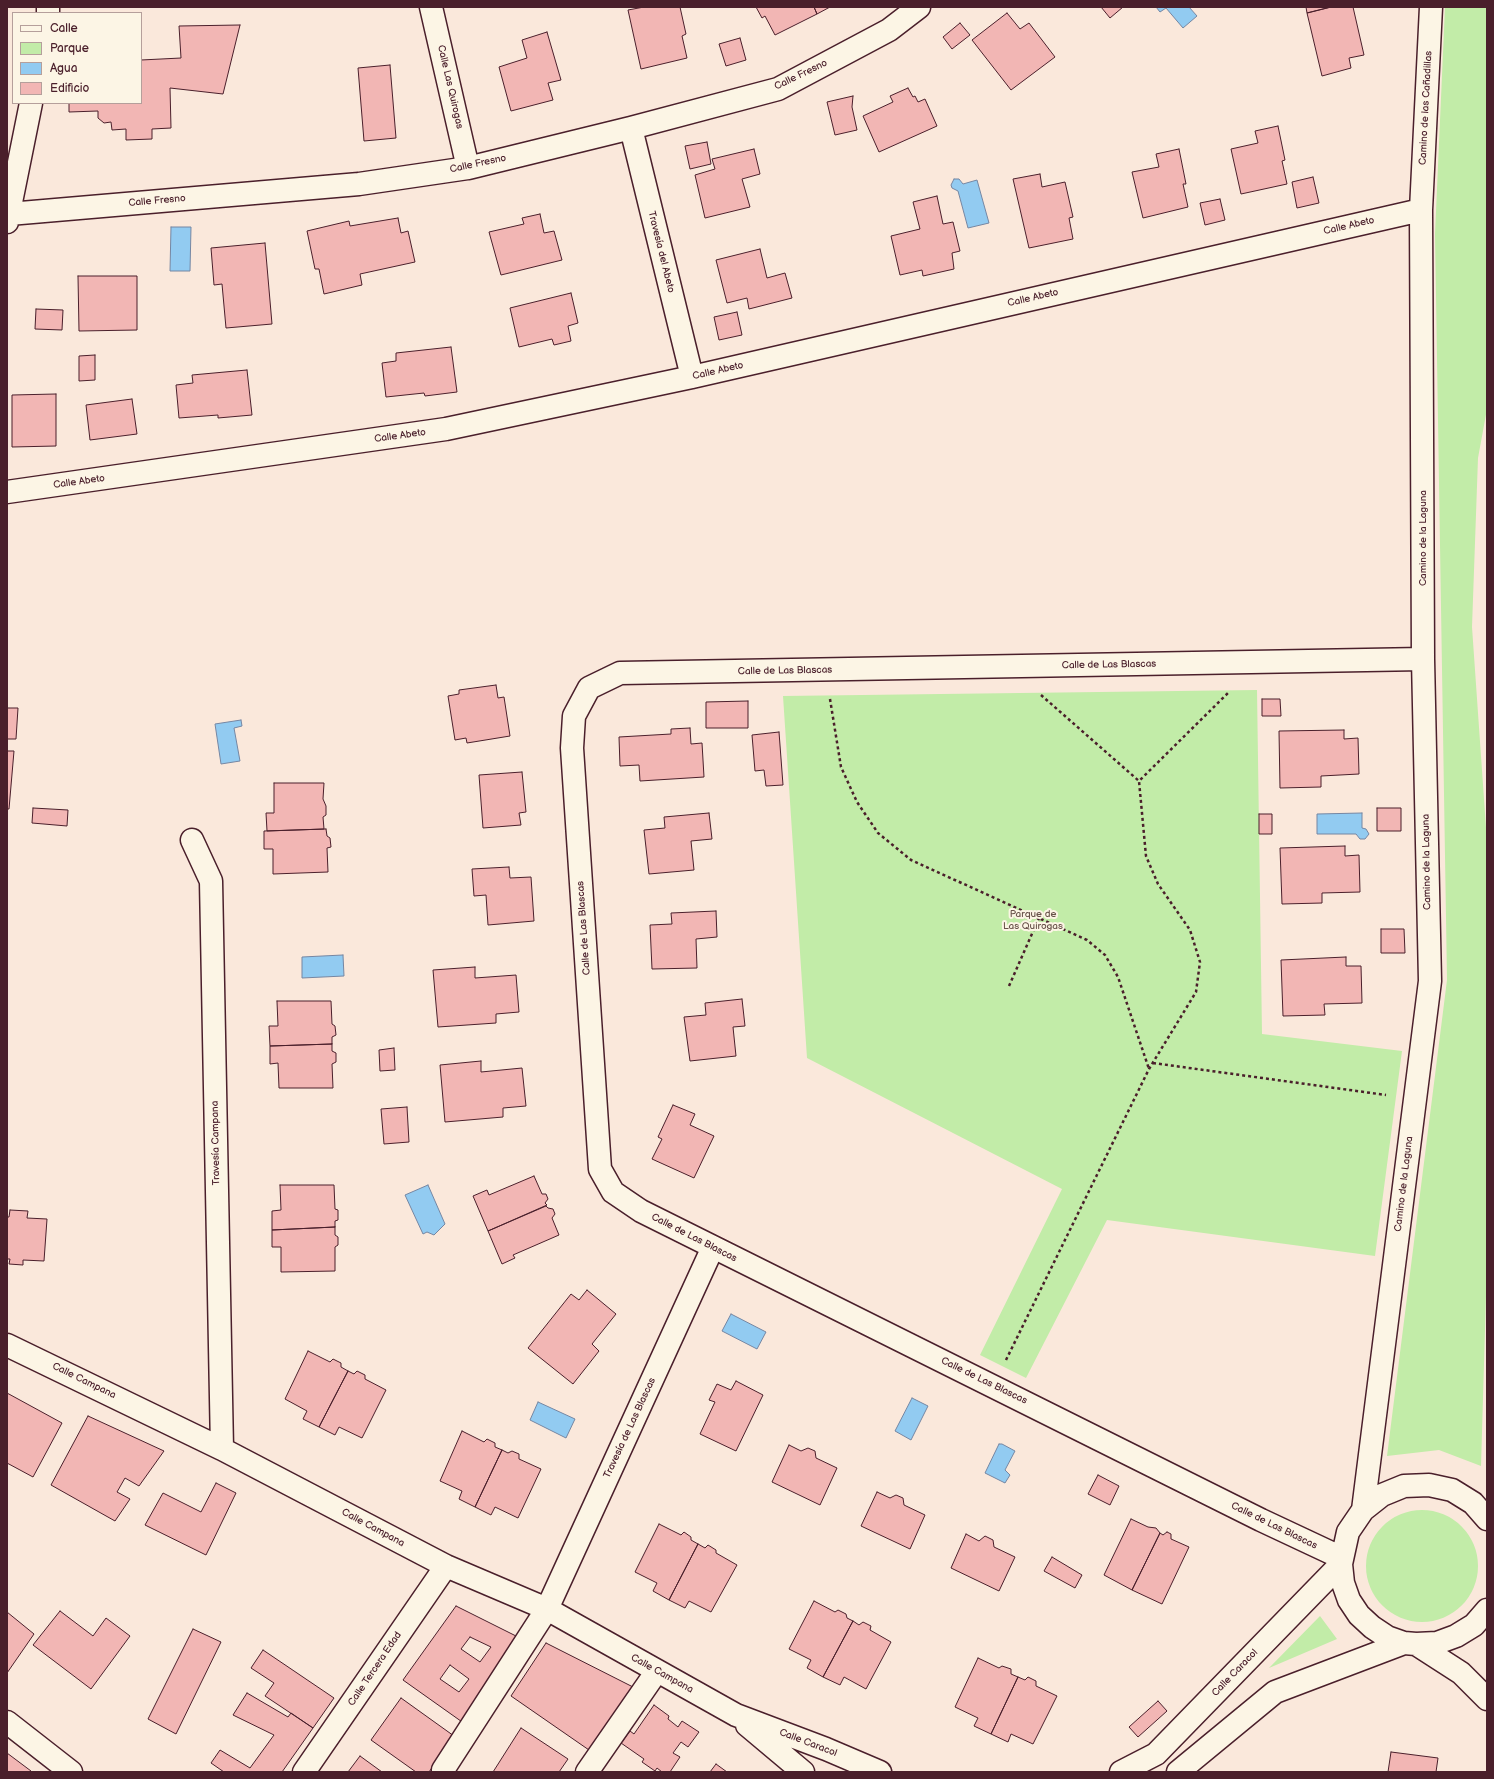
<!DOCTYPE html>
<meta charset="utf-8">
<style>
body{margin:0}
#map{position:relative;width:1494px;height:1779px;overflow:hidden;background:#fae8db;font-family:"Balsamiq Sans",sans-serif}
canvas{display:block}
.frame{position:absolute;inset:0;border:8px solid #4a1f2b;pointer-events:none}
.legend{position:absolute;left:12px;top:12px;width:130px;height:92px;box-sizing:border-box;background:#fcf5e5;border:1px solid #b59f9b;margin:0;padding:5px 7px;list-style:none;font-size:12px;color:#4a1f2b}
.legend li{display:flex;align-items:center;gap:8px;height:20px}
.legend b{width:20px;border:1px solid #b59f9b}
</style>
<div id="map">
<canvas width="1494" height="1779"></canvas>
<div class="frame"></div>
<ul class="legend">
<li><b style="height:5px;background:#fcf5e5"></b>Calle</li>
<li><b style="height:11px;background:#c2eca8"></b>Parque</li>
<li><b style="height:11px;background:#92cbf1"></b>Agua</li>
<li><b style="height:11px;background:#f2b6b4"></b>Edificio</li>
</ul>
</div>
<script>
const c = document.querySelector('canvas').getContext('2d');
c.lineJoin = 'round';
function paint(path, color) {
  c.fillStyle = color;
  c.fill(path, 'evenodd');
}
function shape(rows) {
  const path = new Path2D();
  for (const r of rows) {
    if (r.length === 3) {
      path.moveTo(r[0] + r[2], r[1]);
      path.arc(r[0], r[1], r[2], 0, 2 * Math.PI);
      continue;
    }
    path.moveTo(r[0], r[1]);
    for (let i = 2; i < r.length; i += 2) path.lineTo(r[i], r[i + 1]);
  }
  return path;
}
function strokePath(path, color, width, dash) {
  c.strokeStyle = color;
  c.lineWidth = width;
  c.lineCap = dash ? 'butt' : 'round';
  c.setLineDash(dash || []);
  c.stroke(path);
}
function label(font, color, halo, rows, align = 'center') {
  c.font = font + ' "Balsamiq Sans",sans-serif';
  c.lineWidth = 4;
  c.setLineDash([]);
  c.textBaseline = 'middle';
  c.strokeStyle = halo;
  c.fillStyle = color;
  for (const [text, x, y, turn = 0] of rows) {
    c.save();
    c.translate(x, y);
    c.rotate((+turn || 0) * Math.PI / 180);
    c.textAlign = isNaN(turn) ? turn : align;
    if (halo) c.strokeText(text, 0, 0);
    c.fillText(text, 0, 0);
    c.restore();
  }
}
paint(shape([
 [1445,7,1487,7,1487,409,1478,458,1472,627,1487,842,1487,1262,1481,1466,1439,1450,1387,1456,1447,980,1435,234],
 [1257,690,1262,1034,1402,1051,1375,1256,1107,1220,1026,1378,980,1355,1062,1189,807,1058,783,696],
 [1422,1566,56],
 [1320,1616,1337,1639,1269,1668]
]), '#c2eca8');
const water = shape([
 [1156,7,1189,7,1197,16,1183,28,1166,8,1160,12,1156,7],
 [954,179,959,179,963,184,977,180,989,223,968,228,958,191,952,188,951,185,954,179],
 [171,227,191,227,190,271,170,271,171,227],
 [241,720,242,726,234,728,240,761,221,764,215,724,241,720],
 [1362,813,1362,828,1366,829,1369,834,1365,839,1360,839,1356,834,1317,834,1317,814,1362,813],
 [343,955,344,976,302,978,302,957,343,955],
 [428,1185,445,1224,434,1235,427,1232,423,1234,405,1195,428,1185],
 [731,1314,766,1332,757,1349,722,1331,731,1314],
 [912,1398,928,1406,911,1440,895,1431,912,1398],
 [538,1402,575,1419,566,1438,530,1420,538,1402],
 [999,1444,1002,1444,1015,1451,1005,1470,1010,1475,1005,1483,985,1473,999,1444]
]);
paint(water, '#92cbf1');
strokePath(water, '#7586a2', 1);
const building = shape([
 [644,7,680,7,686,34,682,36,687,58,641,69,628,10,644,7],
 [756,7,814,7,817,14,775,35,765,16,762,18,756,7],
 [814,7,830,7,817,14,814,7],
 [1101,7,1123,7,1110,18,1101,7],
 [1306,7,1331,7,1307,13,1306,7],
 [1331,7,1353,7,1364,55,1349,58,1351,68,1322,76,1307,13,1331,7],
 [1007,13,1020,29,1029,23,1055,57,1011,90,972,40,1007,13],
 [960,23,970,35,952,49,943,37,960,23],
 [240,25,223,94,170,88,171,128,152,129,152,139,126,140,126,129,112,130,111,122,104,123,98,118,98,111,69,112,69,103,141,103,141,60,181,58,179,26,240,25],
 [547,32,561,80,548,83,553,100,511,111,499,67,527,58,522,40,547,32],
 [740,38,746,60,726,66,719,44,740,38],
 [390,65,396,138,364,141,358,68,390,65],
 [908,88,913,97,915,96,918,102,925,99,937,126,879,152,863,116,893,102,890,96,908,88],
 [853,96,852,107,857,130,835,135,827,102,853,96],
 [1278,126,1285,160,1282,161,1287,184,1241,194,1231,149,1258,143,1255,131,1278,126],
 [707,142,711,164,690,169,685,146,707,142],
 [754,149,760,174,742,179,750,207,705,218,695,175,715,169,712,159,754,149],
 [1179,149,1186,184,1183,184,1188,207,1143,218,1132,172,1159,167,1156,154,1179,149],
 [1040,174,1042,187,1065,182,1073,217,1069,218,1073,239,1029,248,1013,179,1040,174],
 [1313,177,1319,203,1297,208,1292,182,1313,177],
 [937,196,943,224,953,222,960,251,952,253,954,269,923,276,922,270,900,275,891,236,920,229,913,202,937,196],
 [1220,199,1225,220,1205,225,1200,203,1220,199],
 [540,214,544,233,554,231,562,260,501,275,489,232,524,224,522,218,540,214],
 [398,218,401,233,408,231,415,262,360,274,362,285,324,294,319,269,315,269,307,231,349,221,350,226,398,218],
 [265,243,272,324,226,328,222,284,214,285,211,248,265,243],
 [760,249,767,278,785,273,792,298,749,309,747,298,727,303,716,260,760,249],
 [78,276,137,276,137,330,79,331,78,276],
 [571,293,578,323,568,326,571,341,554,345,552,339,519,347,510,308,571,293],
 [36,309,63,310,62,330,35,329,36,309],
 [737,312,742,335,719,340,714,317,737,312],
 [451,347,457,392,425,396,424,393,386,397,382,363,396,361,396,353,451,347],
 [95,355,95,380,79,381,79,356,95,355],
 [247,370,252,415,218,418,218,415,179,418,176,385,193,383,192,375,247,370],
 [56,394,56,446,12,447,12,395,56,394],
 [132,399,137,434,90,440,86,405,132,399],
 [496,685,498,698,504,697,510,736,467,743,466,738,455,740,448,696,459,694,459,690,496,685],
 [1262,699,1280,699,1281,716,1262,716,1262,699],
 [748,701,748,728,706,728,706,702,748,701],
 [7,708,18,708,16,739,7,739,7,708],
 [690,728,691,744,702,743,704,777,640,781,639,765,620,766,619,737,671,734,671,729,690,728],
 [1344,730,1344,739,1358,738,1359,774,1321,776,1321,787,1280,788,1279,731,1344,730],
 [779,732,783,785,766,786,764,770,755,771,752,735,779,732],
 [7,751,14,751,9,809,7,809,7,751],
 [522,772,526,812,519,813,521,825,483,828,479,775,522,772],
 [274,783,324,783,323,799,326,806,326,815,323,817,324,829,267,831,266,813,274,813,274,783],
 [33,808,68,810,67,826,32,823,33,808],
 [1377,808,1401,808,1401,831,1377,831,1377,808],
 [709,813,712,839,691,841,694,870,649,874,644,830,665,828,664,817,709,813],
 [1259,814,1272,814,1272,834,1259,834,1259,814],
 [326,829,327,836,330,838,331,847,327,848,328,872,273,874,273,849,264,849,264,831,326,829],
 [1345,846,1345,856,1359,855,1360,892,1322,893,1322,903,1282,904,1280,848,1345,846],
 [509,867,510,878,531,877,534,921,488,925,486,895,474,896,472,869,509,867],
 [716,911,717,937,696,939,697,968,652,969,650,925,672,924,671,913,716,911],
 [1381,929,1404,929,1405,953,1381,953,1381,929],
 [1346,957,1346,966,1361,966,1362,1003,1324,1004,1325,1015,1283,1016,1281,960,1346,957],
 [475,967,475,978,516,975,519,1012,496,1014,496,1023,438,1027,433,970,475,967],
 [742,999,745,1026,733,1027,736,1056,690,1061,684,1017,706,1015,705,1003,742,999],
 [277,1001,331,1001,332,1024,335,1026,336,1035,332,1037,332,1044,270,1046,269,1026,278,1026,277,1001],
 [332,1044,332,1051,336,1053,336,1062,332,1064,333,1088,279,1088,278,1063,270,1064,270,1046,332,1044],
 [394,1048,395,1070,380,1071,379,1050,394,1048],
 [481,1061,481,1072,522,1068,526,1106,503,1108,503,1117,445,1122,440,1065,481,1061],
 [673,1105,695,1114,690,1125,714,1136,694,1178,652,1159,662,1139,658,1137,673,1105],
 [407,1107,409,1142,384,1144,381,1109,407,1107],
 [534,1176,542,1194,546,1194,548,1199,545,1203,547,1205,488,1231,473,1196,487,1190,489,1195,534,1176],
 [280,1185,334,1185,335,1209,338,1210,338,1220,335,1221,335,1227,272,1230,272,1211,281,1210,280,1185],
 [546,1206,548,1208,553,1209,555,1214,552,1218,559,1235,513,1255,515,1258,502,1264,488,1231,546,1206],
 [10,1210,28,1211,27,1218,47,1219,44,1261,23,1260,23,1265,9,1264,10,1259,7,1259,7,1217,9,1217,10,1210],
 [335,1227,335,1235,338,1237,338,1245,335,1247,335,1271,281,1272,281,1247,272,1247,272,1230,335,1227],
 [587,1290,616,1314,592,1344,599,1351,573,1384,528,1348,571,1294,579,1300,587,1290],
 [308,1351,330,1362,333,1359,341,1363,341,1367,348,1371,319,1427,303,1419,307,1411,285,1399,308,1351],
 [348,1371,354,1374,357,1371,365,1375,365,1379,386,1390,362,1438,339,1427,335,1435,319,1427,348,1371],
 [736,1381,763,1395,736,1451,700,1434,715,1402,709,1400,717,1384,731,1390,736,1381],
 [7,1393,62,1423,33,1477,7,1463,7,1393],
 [88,1416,164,1451,139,1486,125,1478,117,1492,130,1499,115,1521,51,1485,88,1416],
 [462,1431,484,1442,487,1439,495,1443,495,1447,502,1450,475,1507,459,1499,462,1491,440,1481,462,1431],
 [789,1445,801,1451,808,1448,815,1451,816,1458,837,1468,820,1505,772,1482,789,1445],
 [502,1450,508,1453,512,1451,519,1454,519,1459,541,1469,518,1518,495,1507,491,1515,475,1507,502,1450],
 [1098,1475,1119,1486,1110,1505,1088,1494,1098,1475],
 [216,1483,236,1493,206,1555,145,1525,163,1493,201,1512,216,1483],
 [877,1492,890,1498,896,1495,903,1498,904,1505,925,1515,910,1549,861,1526,877,1492],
 [1131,1519,1148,1527,1156,1528,1160,1533,1132,1590,1104,1575,1131,1519],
 [659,1524,681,1535,684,1532,691,1537,691,1540,698,1544,669,1600,653,1591,657,1583,635,1572,659,1524],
 [1167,1532,1171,1534,1171,1539,1189,1547,1162,1604,1132,1590,1160,1533,1163,1535,1167,1532],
 [966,1534,979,1541,985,1536,993,1540,994,1547,1015,1557,999,1591,951,1568,966,1534],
 [698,1544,705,1548,708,1545,716,1550,716,1553,737,1565,711,1612,689,1601,685,1608,669,1600,698,1544],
 [1052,1557,1082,1575,1075,1588,1044,1571,1052,1557],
 [814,1601,835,1612,838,1610,846,1614,847,1618,853,1621,823,1677,807,1668,811,1660,789,1649,814,1601],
 [456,1606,524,1640,465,1724,403,1680,456,1606],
 [470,1637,491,1647,480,1662,461,1649,470,1637],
 [450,1665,469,1679,459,1692,440,1679,450,1665],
 [60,1611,93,1636,106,1618,130,1636,91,1689,33,1645,60,1611],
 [7,1612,34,1634,7,1673,7,1612],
 [853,1621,859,1625,863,1622,871,1626,870,1630,891,1642,866,1689,844,1677,840,1685,823,1677,853,1621],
 [193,1629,221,1642,176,1734,148,1719,193,1629],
 [546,1643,633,1687,589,1750,511,1696,546,1643],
 [263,1650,334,1698,313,1728,265,1696,274,1683,251,1668,263,1650],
 [978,1658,999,1668,1002,1666,1011,1669,1011,1674,1018,1677,991,1734,974,1726,978,1718,955,1707,978,1658],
 [1018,1677,1025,1680,1028,1677,1036,1681,1036,1686,1057,1696,1033,1744,1011,1734,1008,1742,991,1734,1018,1677],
 [247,1693,288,1717,291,1713,313,1728,282,1772,224,1772,211,1763,220,1750,250,1768,274,1735,233,1715,247,1693],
 [401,1698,454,1736,429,1772,416,1772,371,1740,401,1698],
 [1158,1701,1167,1711,1138,1737,1129,1727,1158,1701],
 [654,1705,669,1716,668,1719,678,1727,682,1721,699,1732,688,1747,681,1742,673,1753,680,1757,670,1772,662,1772,657,1768,655,1771,642,1762,644,1759,621,1743,630,1731,634,1734,654,1705],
 [521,1728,568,1759,559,1772,493,1772,521,1728],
 [1391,1752,1438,1758,1436,1772,1388,1772,1391,1752],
 [7,1753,31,1771,31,1772,7,1772,7,1753],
 [360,1756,382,1772,348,1772,360,1756],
 [716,1764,727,1772,710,1772,716,1764]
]);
paint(building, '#f2b6b4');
strokePath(building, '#4a1f2b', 1);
const minor = shape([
 [48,7,48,13],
 [431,7,468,168],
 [631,128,692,377],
 [9,214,359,184,468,168,631,128,778,89,889,30,919,7],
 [7,222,31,103],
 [7,492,446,429,692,377,1421,210],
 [192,840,211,881,222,1449],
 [7,1345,222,1449,446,1566,547,1609,736,1715,826,1749,880,1772],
 [1363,1510,1430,981,1423,659,1421,210,1431,7],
 [1487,1519,1473,1503,1452,1490,1429,1485,1404,1486,1382,1495,1363,1510,1348,1532,1341,1564,1343,1583,1349,1600,1359,1615,1372,1627,1387,1637,1404,1643,1416,1644,1437,1643,1456,1636,1474,1625,1487,1610],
 [1342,1558,1261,1520,641,1211,613,1192,600,1169,572,748,574,716,589,688,620,673,1423,659],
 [1416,1644,1461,1673,1487,1699],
 [7,1722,71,1772],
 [747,1725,803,1772],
 [443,1770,547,1609,713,1247],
 [304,1772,446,1566],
 [587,1772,657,1671],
 [1121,1772,1156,1754,1341,1564],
 [1178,1772,1275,1692,1404,1643]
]);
strokePath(minor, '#4a1f2b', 25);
strokePath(shape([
 [1041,695,1139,781],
 [830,699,841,767,857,802,878,833,911,860,1087,940,1105,955,1118,977,1149,1069],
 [1009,986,1039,918],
 [1153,1063,1386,1095],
 [1006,1360,1149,1069,1196,992,1200,962,1190,930,1158,884,1146,856,1139,781,1229,692]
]), '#4a1f2b', 2.5, [3, 3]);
strokePath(minor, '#fcf5e5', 22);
label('10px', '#4a1f2b', '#fcf5e5', [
 ["Calle Fresno",801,75,-26],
 ["Calle Las Quirogas",450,87,77],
 ["Camino de las Cañadillas",1426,108,-87],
 ["Calle Fresno",478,164,-12],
 ["Calle Fresno",157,201,-5],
 ["Calle Abeto",1349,226,-13],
 ["Travesía del Abeto",661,252,76],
 ["Calle Abeto",1033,298,-13],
 ["Calle Abeto",718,371,-13],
 ["Calle Abeto",400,436,-8],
 ["Calle Abeto",79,482,-8],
 ["Camino de la Laguna",1423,538,-90],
 ["Calle de Las Blascas",1109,665,-1],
 ["Calle de Las Blascas",785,671,-1],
 ["Camino de la Laguna",1427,862,-91],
 ["Calle de Las Blascas",584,928,-94],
 ["Travesía Campana",216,1143,-91],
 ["Camino de la Laguna",1404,1184,-83],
 ["Calle de Las Blascas",694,1238,27],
 ["Calle Campana",84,1381,26],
 ["Calle de Las Blascas",984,1381,26],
 ["Travesía de Las Blascas",630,1428,-65],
 ["Calle de Las Blascas",1274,1526,26],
 ["Calle Campana",373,1528,28],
 ["Calle Tercera Edad",375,1669,-56],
 ["Calle Caracol",1235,1673,-46],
 ["Calle Campana",662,1674,29],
 ["Calle Caracol",808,1743,21]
]);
label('10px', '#68524a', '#fcf5e5', [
 ["Parque de",1033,914],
 ["Las Quirogas",1033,926]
]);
</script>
